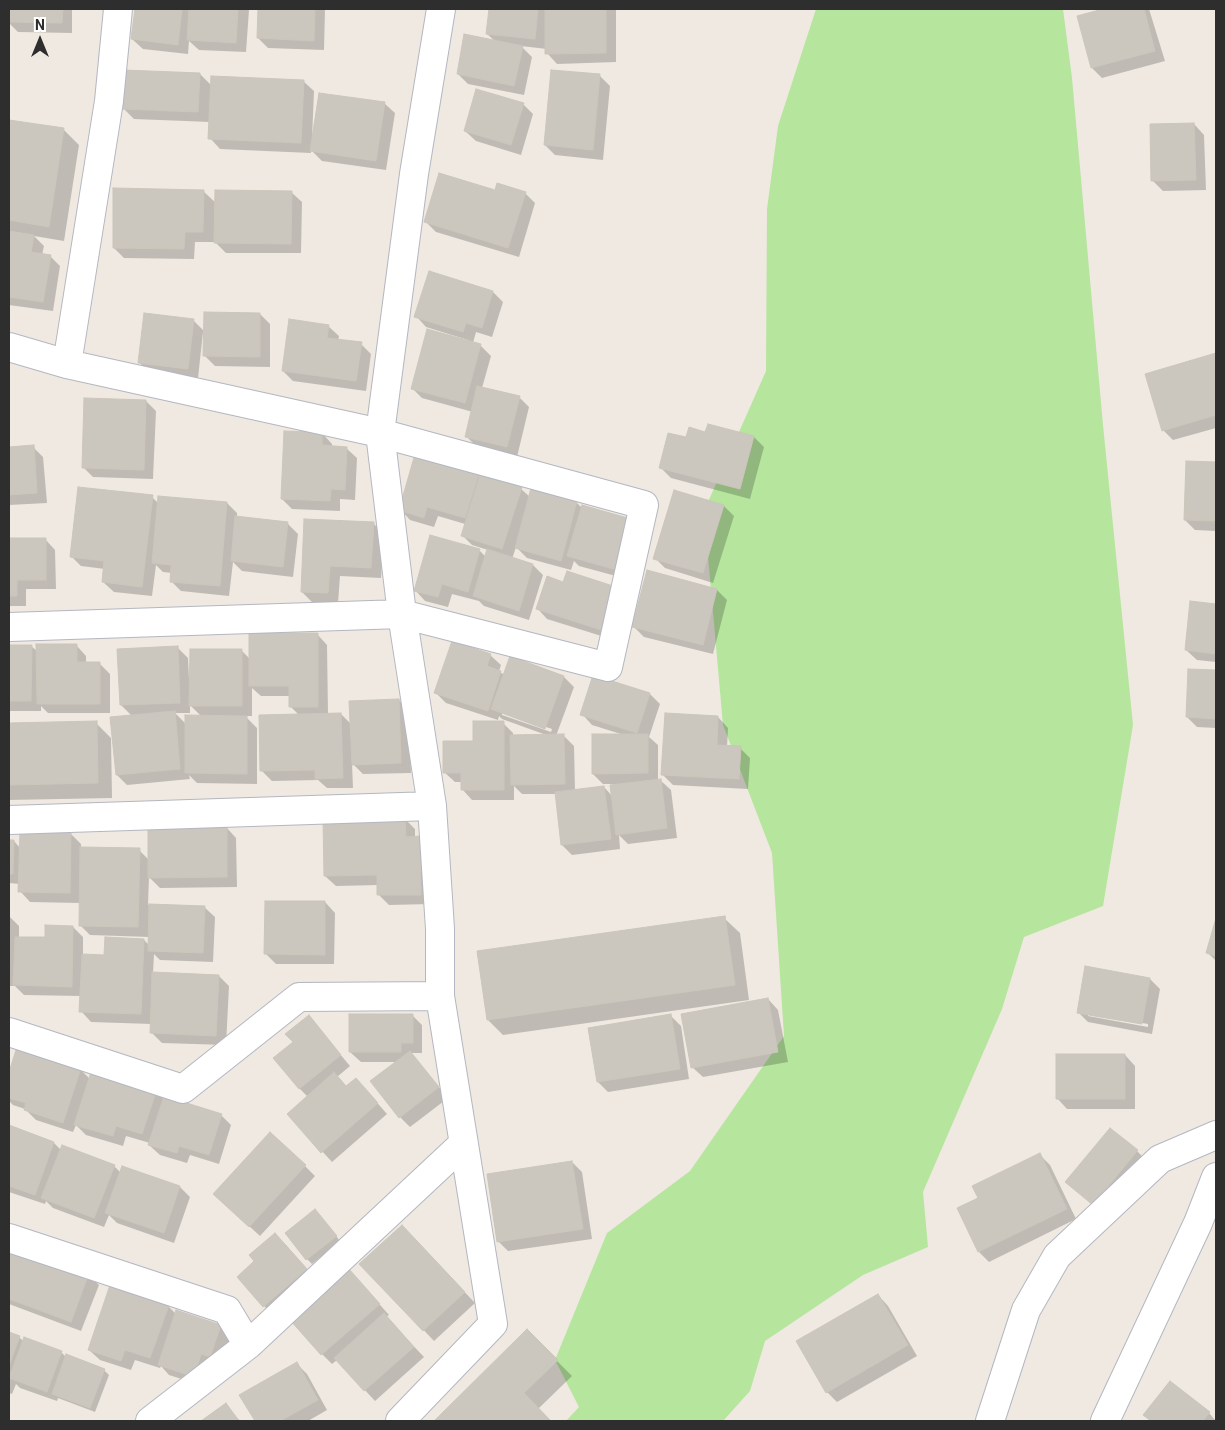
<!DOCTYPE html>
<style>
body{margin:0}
#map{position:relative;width:1225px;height:1430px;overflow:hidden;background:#efe9e1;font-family:Roboto,sans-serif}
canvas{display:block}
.frame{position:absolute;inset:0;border:10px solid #2e2e2e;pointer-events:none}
.north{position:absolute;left:15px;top:15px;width:50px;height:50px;-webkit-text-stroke:4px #fff;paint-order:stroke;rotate:0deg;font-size:14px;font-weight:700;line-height:20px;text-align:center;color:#2e2e2e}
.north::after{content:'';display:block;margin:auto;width:18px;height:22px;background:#2e2e2e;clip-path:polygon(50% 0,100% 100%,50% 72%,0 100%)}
</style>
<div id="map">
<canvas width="1225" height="1430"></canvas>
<div class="frame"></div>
<div class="north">N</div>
</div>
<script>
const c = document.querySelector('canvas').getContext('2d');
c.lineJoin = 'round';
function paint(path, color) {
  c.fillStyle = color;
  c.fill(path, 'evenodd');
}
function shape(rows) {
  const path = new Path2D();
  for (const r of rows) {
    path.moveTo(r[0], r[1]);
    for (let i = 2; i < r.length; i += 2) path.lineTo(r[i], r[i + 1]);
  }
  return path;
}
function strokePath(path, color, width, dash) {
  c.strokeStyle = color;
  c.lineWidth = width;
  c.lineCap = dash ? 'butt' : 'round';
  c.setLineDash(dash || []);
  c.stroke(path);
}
paint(shape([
 [816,9,1063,9,1072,78,1103,425,1133,725,1103,906,1024,937,1002,1009,923,1192,928,1247,863,1275,765,1341,750,1391,723,1421,566,1421,579,1407,555,1360,607,1233,690,1171,784,1036,772,853,723,725,704,511,766,371,767,209,778,126]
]), '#b6e59e');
paint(shape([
 [9,9,72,9,72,33,18,32,9,23],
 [136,9,248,9,249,10,246,52,199,50,189,41,188,54,143,49,132,39],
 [259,9,325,9,324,50,268,48,258,38],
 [490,9,616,9,616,62,557,64,547,53,547,49,521,46,532,57,524,95,468,84,458,74,496,42,487,34],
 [1108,9,1149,9,1165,61,1102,78,1092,68,1078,17],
 [200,74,212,86,303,81,314,91,312,139,384,103,395,113,386,170,322,161,311,150,311,153,220,149,210,138,210,122,134,119,124,109],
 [600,76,610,86,603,160,555,155,545,145],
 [523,104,533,114,521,155,476,141,465,131],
 [9,121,64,130,79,145,64,241,34,236,44,246,42,255,50,256,60,266,53,311,9,305],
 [1194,124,1204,135,1206,190,1163,191,1153,181],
 [203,191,216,203,291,192,302,202,301,253,226,253,215,242,195,242,194,259,124,258,114,248],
 [496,192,525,193,535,203,519,257,436,232,426,222],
 [493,292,503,302,492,337,476,332,473,343,481,346,491,356,482,388,519,397,529,407,517,457,477,447,467,437,473,412,422,398,412,388,468,340,426,327,416,316],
 [260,314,270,324,270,367,215,366,205,356,205,333,203,332,198,378,149,373,139,362,193,320,205,332],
 [328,326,339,336,338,341,361,344,371,354,366,391,293,381,283,371],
 [1216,354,1216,428,1173,440,1163,430,1146,375],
 [146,401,156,411,153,479,93,477,83,467],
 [322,433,332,444,332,447,346,448,357,458,355,500,340,499,340,511,292,509,282,499],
 [706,434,754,437,764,447,750,499,671,478,660,467,687,439],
 [33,447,43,457,47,503,9,505,9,448],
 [1187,462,1216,463,1216,531,1195,530,1185,520],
 [478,474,480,476,521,489,530,497,576,502,582,508,627,579,579,566,574,561,571,570,527,558,516,547,512,559,533,565,543,575,529,620,484,606,479,601,452,594,448,607,425,601,415,590,479,550,486,557,488,550,472,545,462,535,465,524,438,516,434,527,410,520,400,509],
 [152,497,158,503,227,503,237,513,237,518,288,524,298,534,293,577,242,571,233,562,229,596,181,591,171,581,172,573,163,572,156,565,152,596,114,592,103,582,105,569,81,566,71,556],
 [724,506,734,516,713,583,665,568,655,558],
 [374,524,384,534,381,578,340,576,338,603,312,602,302,592],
 [45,539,55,550,56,589,26,589,26,606,9,606,9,540],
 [615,588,611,639,547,619,537,608],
 [717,590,727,600,713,654,644,637,634,627],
 [1192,603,1216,605,1216,662,1197,660,1186,650],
 [317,634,327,645,328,714,341,714,351,724,399,700,409,710,411,773,363,774,352,763,353,788,327,788,318,780,272,781,262,771,299,715,291,707,291,696,261,696,252,688,252,716,245,716,257,728,257,784,197,783,189,775,190,779,127,785,117,775,133,717,121,705,177,647,188,658,189,679,191,679,242,651,250,659],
 [190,705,202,717,187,725,175,713,190,713],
 [76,645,86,656,86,663,99,663,110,674,110,713,48,713,41,706,41,711,9,711,9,646,31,646,38,652],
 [490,655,501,665,499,671,504,675,510,658,564,677,574,687,556,736,564,736,574,746,575,791,604,787,612,796,619,785,618,784,603,784,593,774,624,735,592,725,582,714,594,676,650,694,660,704,649,737,658,745,658,780,660,780,671,790,677,838,628,844,619,835,620,849,572,855,562,845,556,794,522,794,514,786,514,800,472,800,462,789,462,782,455,782,444,772,474,742,503,723,513,733,513,736,549,736,502,719,499,716,498,720,446,703,436,693],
 [502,712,552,729,551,732,502,715],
 [1189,670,1216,671,1216,728,1197,727,1187,717],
 [718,717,728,728,727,747,740,748,750,758,748,789,673,785,663,775],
 [96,723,111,738,112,798,9,800,9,724],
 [405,819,415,829,415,837,420,837,430,847,431,904,389,905,379,895,378,885,336,886,325,876],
 [226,827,236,838,237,887,160,888,149,877,148,905,204,907,215,917,213,962,160,960,154,954,153,974,219,976,229,986,226,1045,162,1043,151,1032,152,1024,91,1022,81,1011,81,996,24,995,15,986,9,986,9,916,19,926,19,938,46,939,73,927,83,937,83,955,106,957,144,940,150,946,150,937,90,935,80,925,80,903,30,902,20,891,20,884,9,883,9,841,14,841,20,848,71,834,81,844,81,848,139,850,149,860],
 [325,902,335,913,334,964,276,964,265,953],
 [724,918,740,933,749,1000,503,1035,488,1020],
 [1216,922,1216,961,1207,952],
 [1150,979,1160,989,1152,1034,1088,1022,1078,1012],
 [1088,1013,1148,1024,1148,1027,1088,1016],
 [768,999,778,1010,788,1062,703,1077,692,1067],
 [412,1015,422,1025,422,1053,410,1053,448,1098,410,1127,400,1117,398,1062,361,1062,350,1052],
 [671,1016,681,1026,689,1079,608,1092,598,1082],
 [309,1017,350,1066,337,1077,347,1087,366,1090,387,1114,332,1162,288,1114,308,1097,299,1088,294,1042],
 [18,1048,80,1069,90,1079,156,1090,164,1098,221,1115,231,1125,219,1164,190,1155,187,1163,160,1155,149,1145,150,1143,126,1136,123,1146,86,1135,76,1125,73,1132,36,1120,25,1109,13,1105,9,1101,9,1076],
 [1125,1055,1135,1066,1135,1109,1067,1109,1057,1098],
 [9,1127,54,1143,62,1151,114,1166,121,1173,123,1168,180,1187,190,1197,174,1243,117,1223,109,1215,104,1227,53,1208,46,1201,45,1204,9,1192],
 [1137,1151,1147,1161,1103,1214,1067,1182],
 [1040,1155,1050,1165,1076,1219,989,1262,979,1252,980,1198],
 [572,1162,582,1172,592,1239,508,1251,498,1241],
 [305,1166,315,1176,260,1236,225,1204],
 [320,1216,340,1241,312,1264,307,1259],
 [412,1236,475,1303,434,1341,361,1264],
 [285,1244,316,1280,274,1316,264,1306],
 [9,1253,88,1274,99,1285,81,1331,9,1304],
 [359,1281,389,1315,386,1317,424,1357,375,1401,337,1360,332,1364,322,1354],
 [878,1295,888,1306,917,1356,837,1402,827,1392],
 [168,1306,176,1314,221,1326,231,1336,221,1366,204,1386,169,1375,161,1366,160,1368,135,1360,131,1370,100,1360,89,1350],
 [527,1331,572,1376,538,1409,550,1421,436,1421],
 [9,1333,19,1337,24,1342,61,1352,67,1358,104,1370,109,1375,95,1412,58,1398,57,1401,20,1388,16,1384,12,1394,9,1393],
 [297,1364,307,1374,327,1410,308,1421,256,1421,241,1396],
 [226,1405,240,1421,203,1421],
 [1209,1413,1216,1421,1151,1421,1145,1415]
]), '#0003');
const building = shape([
 [9,9,63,9,62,23,9,22,9,9],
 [135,9,182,9,178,45,131,39,135,9],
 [189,9,238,9,236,43,187,40,189,9],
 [258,9,315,9,314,41,257,38,258,9],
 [489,9,538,9,535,39,486,34,489,9],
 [545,9,606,9,606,53,545,54,545,9],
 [1103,9,1144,9,1155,51,1091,68,1077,16,1103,9],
 [464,34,523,46,514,86,457,74,464,34],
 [124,70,200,73,198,112,122,109,124,70],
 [551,70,600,74,593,150,544,145,551,70],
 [211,76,304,80,301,143,208,139,211,76],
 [476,89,524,103,511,145,464,131,476,89],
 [319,93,385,102,376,161,310,151,319,93],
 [9,120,64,128,49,227,9,220,9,120],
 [1194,123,1196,180,1151,181,1150,124,1194,123],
 [439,173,495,190,497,183,526,192,508,248,424,222,439,173],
 [113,188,204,190,203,232,185,232,184,249,113,248,113,188],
 [215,190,292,191,291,244,214,243,215,190],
 [9,231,34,235,31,252,51,255,43,302,9,297,9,231],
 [429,271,493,291,482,328,466,323,463,332,414,317,429,271],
 [204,312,260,313,260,357,203,356,204,312],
 [144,313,194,319,188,369,138,363,144,313],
 [289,319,329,325,327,338,362,342,356,381,282,371,289,319],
 [427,329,481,344,465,403,411,389,427,329],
 [1216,353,1216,415,1162,431,1145,374,1216,353],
 [477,386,520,396,507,447,465,437,477,386],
 [84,398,146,400,144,470,82,468,84,398],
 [708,424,754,436,740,489,659,468,668,433,686,437,689,427,705,432,708,424],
 [284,431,322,432,322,445,347,447,345,490,331,489,330,501,281,499,284,431],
 [34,445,37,493,9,495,9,447,34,445],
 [415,454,479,473,465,518,427,507,424,518,399,510,415,454],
 [1186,461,1216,462,1216,521,1184,520,1186,461],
 [480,475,522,487,502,549,461,536,480,475],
 [78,487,153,495,142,587,102,582,104,561,70,557,78,487],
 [531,488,577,501,561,561,515,548,531,488],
 [674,490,724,505,703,573,653,559,674,490],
 [158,496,227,502,220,586,170,582,171,565,152,563,158,496],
 [582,505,631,519,617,570,567,556,582,505],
 [235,516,288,522,283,567,231,561,235,516],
 [304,519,374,522,371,568,330,566,328,593,301,592,304,519],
 [430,535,480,549,468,592,442,584,438,597,414,591,430,535],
 [9,538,46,538,46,580,17,580,17,596,9,596,9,538],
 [487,549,533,564,519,611,473,596,487,549],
 [647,570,717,589,703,645,632,627,647,570],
 [567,571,616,587,601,630,536,609,547,576,563,582,567,571],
 [1190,601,1216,604,1216,654,1185,650,1190,601],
 [249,633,318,633,318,707,289,707,289,686,249,686,249,633],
 [452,641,491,654,487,666,501,671,488,711,434,693,452,641],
 [36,644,77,644,77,662,100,662,100,704,37,704,36,644],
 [9,645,32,645,31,701,9,701,9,645],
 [178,646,180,703,120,705,117,649,178,646],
 [190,649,242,649,242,706,189,706,190,649],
 [510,656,564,676,545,729,491,709,510,656],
 [1188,669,1216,670,1216,719,1186,717,1188,669],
 [593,675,650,693,637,733,580,715,593,675],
 [399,699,401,763,352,765,349,701,399,699],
 [175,711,180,769,116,775,110,717,175,711],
 [341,713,343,778,315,779,315,770,260,771,259,715,341,713],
 [665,713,718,716,717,745,741,746,739,779,661,775,665,713],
 [185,715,247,716,247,774,185,773,185,715],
 [97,721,98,783,9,785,9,723,97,721],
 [473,721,504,721,504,790,461,790,461,773,443,773,443,741,473,741,473,721],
 [564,734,565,784,511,785,510,735,564,734],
 [592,734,648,734,648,773,592,774,592,734],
 [661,779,667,828,616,835,610,785,661,779],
 [604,786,611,839,561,845,555,792,604,786],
 [405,817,406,837,420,836,421,895,377,895,377,875,324,876,323,819,405,817],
 [227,826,227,877,148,878,148,827,227,826],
 [20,832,71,833,70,893,18,892,20,832],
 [9,840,14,840,13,874,9,874,9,840],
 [80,847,140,848,138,927,79,926,80,847],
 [265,901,325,901,325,955,264,954,265,901],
 [149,904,205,906,203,953,148,951,149,904],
 [725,916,735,985,487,1020,477,951,725,916],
 [1216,918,1216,956,1206,953,1216,918],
 [45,925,73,926,72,987,13,985,15,937,45,937,45,925],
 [105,937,144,939,141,1014,79,1012,82,954,104,955,105,937],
 [1085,966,1150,978,1142,1024,1077,1013,1085,966],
 [152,972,219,975,216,1036,150,1033,152,972],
 [768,998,778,1052,691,1068,681,1014,768,998],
 [349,1014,413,1014,413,1043,401,1043,401,1052,349,1052,349,1014],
 [671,1014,680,1069,597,1082,588,1028,671,1014],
 [309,1015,341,1055,299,1089,273,1058,293,1042,285,1034,309,1015],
 [17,1047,81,1068,63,1123,24,1110,26,1103,9,1098,9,1072,17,1047],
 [410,1051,439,1087,399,1118,370,1081,410,1051],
 [1056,1054,1125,1054,1125,1099,1056,1099,1056,1054],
 [92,1069,157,1089,142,1134,116,1126,113,1136,74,1125,92,1069],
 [334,1072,346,1086,356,1078,378,1103,321,1153,287,1114,334,1072],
 [164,1096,222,1114,209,1155,179,1146,177,1153,148,1145,164,1096],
 [9,1125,54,1142,35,1195,9,1186,9,1125],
 [1110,1128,1138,1150,1093,1205,1065,1182,1110,1128],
 [270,1132,306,1165,249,1227,213,1194,270,1132],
 [62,1145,115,1165,94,1218,41,1198,62,1145],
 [1040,1153,1067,1209,978,1252,957,1208,978,1198,972,1186,1040,1153],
 [572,1161,583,1229,497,1242,487,1174,572,1161],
 [122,1166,180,1186,164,1233,105,1213,122,1166],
 [315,1209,337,1236,306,1260,285,1233,315,1209],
 [402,1225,465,1292,423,1331,359,1264,402,1225],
 [275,1233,307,1269,263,1307,237,1277,254,1261,249,1255,275,1233],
 [9,1252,89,1273,71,1322,9,1299,9,1252],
 [349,1269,380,1304,321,1355,290,1320,349,1269],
 [110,1285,169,1305,150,1358,125,1350,121,1361,88,1350,110,1285],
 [878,1294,908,1345,826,1393,796,1341,878,1294],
 [176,1310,221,1325,210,1357,201,1354,194,1377,158,1365,176,1310],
 [384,1313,414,1347,364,1391,334,1358,384,1313],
 [527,1329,558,1360,524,1393,551,1421,434,1421,527,1329],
 [9,1332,20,1336,9,1366,9,1332],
 [24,1337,62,1351,47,1392,9,1378,24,1337],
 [66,1354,105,1369,90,1408,52,1394,66,1354],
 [297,1362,318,1400,280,1421,255,1421,239,1395,297,1362],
 [1170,1381,1210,1412,1203,1421,1151,1421,1143,1415,1170,1381],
 [226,1403,239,1421,201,1421,226,1403]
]);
paint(building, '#cbc7bf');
strokePath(building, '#cbc5ba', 1);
const minor = shape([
 [9,347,67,364,380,433,644,505,608,667,402,614,9,627],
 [67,364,109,101,118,9],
 [9,820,432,806],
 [9,1032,183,1089,299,997,440,996],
 [9,1238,227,1310,248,1345,463,1144],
 [150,1421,248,1345],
 [400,1421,493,1324,440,996,440,929,432,806,402,614,380,433,414,174,441,9],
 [990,1421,1026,1310,1057,1256,1160,1159,1216,1135],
 [1105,1421,1198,1223,1216,1177]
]);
strokePath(minor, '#b4b7c1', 30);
strokePath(minor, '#fff', 28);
</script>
